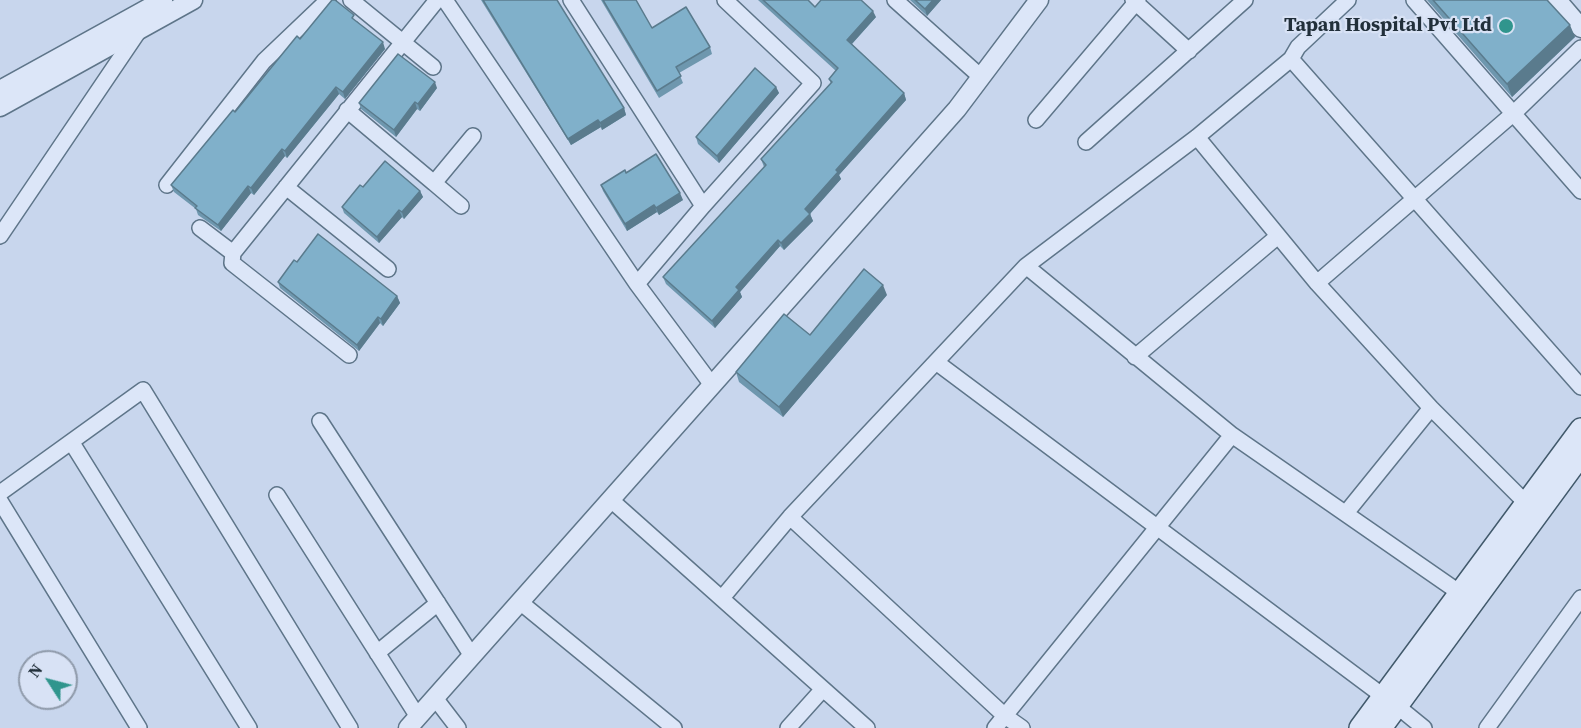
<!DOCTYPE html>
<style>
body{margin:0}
#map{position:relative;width:1581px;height:728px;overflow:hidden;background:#c8d6ed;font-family:"Source Serif 4",serif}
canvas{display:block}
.north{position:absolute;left:18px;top:650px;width:60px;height:60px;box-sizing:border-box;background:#d8e2f5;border:2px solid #8f9aaa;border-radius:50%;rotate:306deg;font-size:16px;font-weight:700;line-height:24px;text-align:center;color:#212f3a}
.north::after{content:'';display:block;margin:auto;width:21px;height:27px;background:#30958d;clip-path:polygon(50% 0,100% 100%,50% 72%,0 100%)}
</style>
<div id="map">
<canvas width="1581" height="728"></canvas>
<div class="north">N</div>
</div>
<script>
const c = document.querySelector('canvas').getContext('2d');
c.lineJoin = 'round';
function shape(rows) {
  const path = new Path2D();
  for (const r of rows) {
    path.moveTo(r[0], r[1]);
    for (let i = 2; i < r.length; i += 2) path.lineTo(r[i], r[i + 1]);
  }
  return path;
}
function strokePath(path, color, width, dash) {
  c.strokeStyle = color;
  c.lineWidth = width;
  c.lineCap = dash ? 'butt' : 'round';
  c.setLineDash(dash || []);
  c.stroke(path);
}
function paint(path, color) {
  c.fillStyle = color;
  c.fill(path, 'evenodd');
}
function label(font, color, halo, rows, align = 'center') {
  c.font = font + ' "Source Serif 4",serif';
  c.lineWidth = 4.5;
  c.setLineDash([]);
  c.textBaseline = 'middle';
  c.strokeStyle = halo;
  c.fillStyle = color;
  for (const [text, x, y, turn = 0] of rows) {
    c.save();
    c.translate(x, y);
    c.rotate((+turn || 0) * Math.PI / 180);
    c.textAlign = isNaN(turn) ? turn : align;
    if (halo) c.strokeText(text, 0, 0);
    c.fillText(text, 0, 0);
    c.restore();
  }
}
const minor = shape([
 [351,0,433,67],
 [445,0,637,284,712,385],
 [571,0,703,206],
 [895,0,981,77],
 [1133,0,1189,51],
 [1414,0,1581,191],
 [1291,59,1298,47,1348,0],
 [347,110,434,183,473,136],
 [1036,120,1138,0],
 [1197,137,1317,283,1431,408,1526,503],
 [1086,142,1245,0],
 [434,183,461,206],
 [167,185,264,61,328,0],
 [286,187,388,269],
 [200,228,233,253],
 [0,236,138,32],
 [1026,266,1197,137,1291,59,1581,387],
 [1317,283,1514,113,1581,48],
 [637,284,703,206,813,83,725,0],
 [349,355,232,263,233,253,437,0],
 [1135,357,1278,236],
 [936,362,1383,696],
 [320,421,472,656],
 [72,443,249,728],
 [0,493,143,390,350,728],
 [277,495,418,717],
 [611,500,867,728],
 [0,501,139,728],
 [1346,513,1431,408],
 [790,517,1026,266,1232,435],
 [722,598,790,517,1005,716,1022,728],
 [520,602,674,728],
 [377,653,438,603],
 [435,698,458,728],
 [1397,706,1424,728],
 [788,728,823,689],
 [995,728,1232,435,1460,593],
 [1487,728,1581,598]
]);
const tertiary = shape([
 [1557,0,1581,28],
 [0,90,163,0],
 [0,107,193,0],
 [408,728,957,109,1039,0]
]);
const secondary = shape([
 [1360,728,1581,429],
 [1381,728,1581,455]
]);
strokePath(minor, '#5e7589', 18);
strokePath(tertiary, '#5e7589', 21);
strokePath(secondary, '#41596b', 24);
strokePath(minor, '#dce6f8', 15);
strokePath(tertiary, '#dce6f8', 18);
strokePath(secondary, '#dce6f8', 21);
paint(shape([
 [481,0,557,0,624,108,626,115,602,130,601,127,571,145],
 [601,0,636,0,652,28,710,47,712,54,679,73,683,83,659,98],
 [758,0,808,0,815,7,876,17,852,44,904,93,906,100,839,175,841,179,810,214,813,221,784,250,780,246,740,292,742,297,715,328,666,284,663,277,764,167,761,159,831,84,829,79,836,71],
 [910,0,941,0,927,16],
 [1427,0,1547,0,1575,37,1512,97],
 [357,21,385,49,345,99,339,94,287,158,285,156,254,195,251,193,221,231,198,215,196,209,174,192,171,185,235,112],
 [776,87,779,93,719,163,698,144,696,137],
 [437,88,420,111,417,109,396,137,361,109,359,103],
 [626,173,683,200,659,215,657,212,627,231,603,191,601,185],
 [363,187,420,191,423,197,404,219,402,217,379,243,344,213,342,207],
 [297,262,397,296,400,303,383,326,380,323,359,351,280,288,278,282],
 [887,295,783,417,739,382,736,372]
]), '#6e97ae');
paint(shape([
 [933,0,941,0,927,16,925,9],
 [873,11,876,17,849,47,847,40],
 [1570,25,1575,37,1512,97,1507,84],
 [383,42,385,49,345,99,343,92],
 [435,82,437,88,420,111,418,104],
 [336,87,339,94,287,158,285,151],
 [776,87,779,93,719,163,717,156],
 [904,93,906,100,839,175,841,179,808,216,805,209,836,170],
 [415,102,417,109,396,137,394,130],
 [624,108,626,115,602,130,600,123],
 [598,120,601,127,571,145,568,139],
 [282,149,285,156,254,195,251,188],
 [248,186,251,193,221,231,218,225],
 [420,191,423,197,404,219,402,212],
 [680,193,683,200,659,215,656,208],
 [654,205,657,212,627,231,625,224],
 [399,210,402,217,379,243,377,237],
 [810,214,813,221,784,250,781,243],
 [778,240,780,246,740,292,742,297,715,328,712,321,736,287],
 [883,285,887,295,783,417,779,407],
 [397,296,400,303,383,326,381,319],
 [378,317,380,323,359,351,357,345]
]), '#5a7b8d');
const building = shape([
 [332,0,335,0,354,15,352,18,383,42,343,92,336,87,285,151,282,149,251,188,248,186,218,225,195,208,197,206,171,185,233,110,235,112,297,36,300,39,332,0],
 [483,0,557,0,624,108,600,123,598,120,568,139,483,0],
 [603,0,636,0,652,28,686,7,710,47,676,67,681,76,657,91,603,0],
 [763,0,808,0,815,7,821,0,861,0,873,11,847,40,904,93,836,170,838,172,805,209,810,214,781,243,778,240,736,287,739,290,712,321,663,277,766,165,761,159,832,82,829,79,838,68,763,0],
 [915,0,933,0,925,9,915,0],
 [1433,0,1547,0,1570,25,1507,84,1433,0],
 [398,54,435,82,418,104,415,102,394,130,359,103,398,54],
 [755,68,776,87,717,156,696,137,755,68],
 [656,154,680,193,656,208,654,205,625,224,601,185,625,170,626,173,656,154],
 [385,161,420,191,402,212,399,210,377,237,342,207,360,185,363,187,385,161],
 [318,234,397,296,381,319,378,317,357,345,278,282,294,260,297,262,318,234],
 [864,269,883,285,779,407,736,372,784,314,810,335,864,269]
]);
paint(building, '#80b0ca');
strokePath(building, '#5a7b8d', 1.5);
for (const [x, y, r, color] of [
 [1506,26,8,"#30958d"]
]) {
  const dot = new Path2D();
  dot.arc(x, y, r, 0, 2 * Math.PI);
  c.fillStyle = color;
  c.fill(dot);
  strokePath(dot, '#d8e2f5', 2);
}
label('bold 20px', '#212f3a', '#d8e2f5', [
 ["Tapan Hospital Pvt Ltd",1492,26]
], 'right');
</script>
